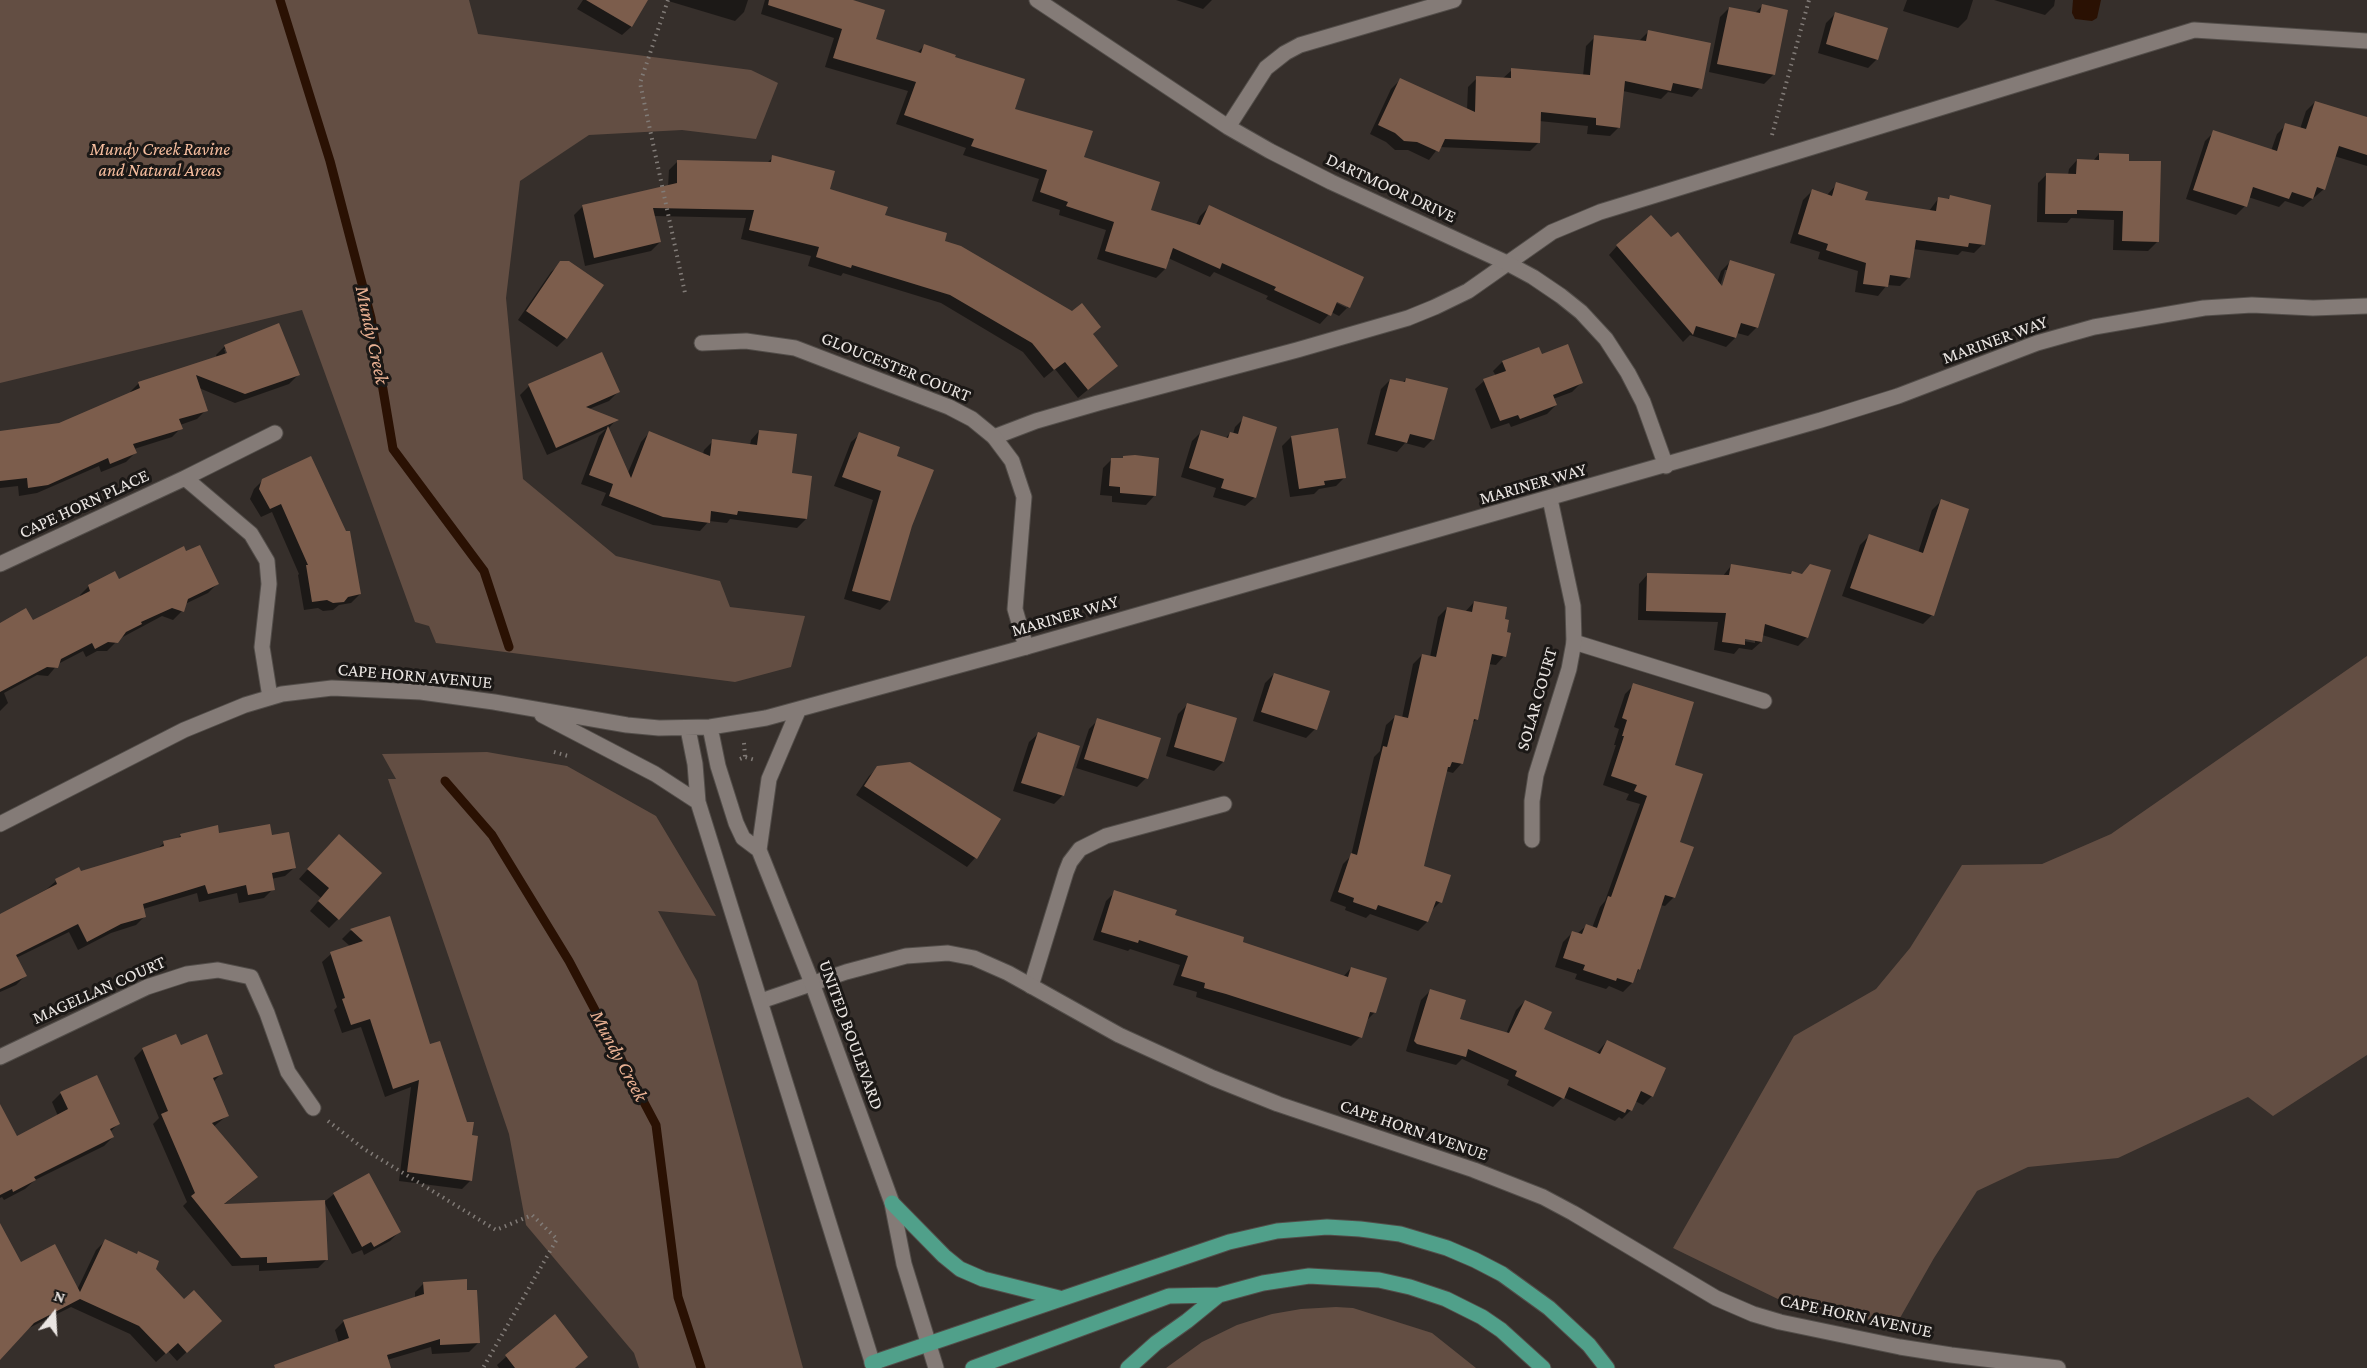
<!DOCTYPE html>
<style>
body{margin:0}
#map{position:relative;width:2367px;height:1368px;overflow:hidden;background:#362f2b;font-family:"Crimson Pro",serif}
canvas{display:block}
.north{position:absolute;left:24px;top:1284px;width:60px;height:60px;-webkit-text-stroke:4px #1b1816;paint-order:stroke;rotate:18deg;font-size:16px;font-weight:700;line-height:24px;text-align:center;color:#eae5e2}
.north::after{content:'';display:block;margin:auto;width:21px;height:27px;background:#eae5e2;clip-path:polygon(50% 0,100% 100%,50% 72%,0 100%)}
</style>
<div id="map">
<canvas width="2367" height="1368"></canvas>
<div class="north">N</div>
</div>
<script>
const c = document.querySelector('canvas').getContext('2d');
c.lineJoin = 'round';
function paint(path, color) {
  c.fillStyle = color;
  c.fill(path, 'evenodd');
}
function shape(rows) {
  const path = new Path2D();
  for (const r of rows) {
    path.moveTo(r[0], r[1]);
    for (let i = 2; i < r.length; i += 2) path.lineTo(r[i], r[i + 1]);
  }
  return path;
}
function strokePath(path, color, width, dash) {
  c.strokeStyle = color;
  c.lineWidth = width;
  c.lineCap = dash ? 'butt' : 'round';
  c.setLineDash(dash || []);
  c.stroke(path);
}
function label(font, color, halo, rows, align = 'center') {
  c.font = font + ' "Crimson Pro",serif';
  c.lineWidth = 6;
  c.setLineDash([]);
  c.textBaseline = 'middle';
  c.strokeStyle = halo;
  c.fillStyle = color;
  for (const [text, x, y, turn = 0] of rows) {
    c.save();
    c.translate(x, y);
    c.rotate((+turn || 0) * Math.PI / 180);
    c.textAlign = isNaN(turn) ? turn : align;
    if (halo) c.strokeText(text, 0, 0);
    c.fillText(text, 0, 0);
    c.restore();
  }
}
paint(shape([
 [0,0,469,0,478,34,751,70,778,83,756,139,682,130,589,135,520,181,506,298,523,479,616,556,720,581,730,607,805,616,791,667,735,682,436,643,429,626,415,622,302,310,0,383],
 [2367,656,2367,1055,2273,1116,2248,1097,2118,1158,2028,1167,1977,1191,1934,1258,1896,1325,1784,1302,1673,1248,1794,1036,1876,989,1910,948,1962,865,2042,864,2111,834],
 [487,752,567,766,656,816,716,916,658,911,697,981,803,1368,639,1368,634,1353,526,1225,509,1134,388,779,396,779,382,754],
 [1336,1307,1353,1308,1432,1333,1476,1368,1166,1368,1202,1342,1237,1325,1272,1314,1301,1309]
]), '#634e43');
paint(shape([
 [2073,0,2101,0,2097,18,2092,21,2075,19,2072,13]
]), '#2a1103');
paint(shape([
 [583,0,647,0,631,27,622,35,577,9],
 [665,0,748,0,744,12,735,21],
 [765,0,848,0,883,11,874,40,917,53,924,46,954,56,953,58,1023,80,1013,110,1091,132,1082,158,1158,183,1149,211,1196,225,1200,216,1209,207,1362,278,1348,307,1339,316,1331,312,1320,324,1266,299,1268,296,1214,272,1210,277,1168,258,1165,269,1156,278,1097,259,1106,230,1059,215,1060,210,1032,201,1039,179,963,155,966,148,896,124,908,91,825,67,834,38,761,14],
 [1331,297,1347,305,1347,308,1330,300],
 [1176,0,1212,0,1203,9],
 [1907,0,1973,0,1967,19,1958,28,1903,11],
 [1994,0,2055,0,2054,6,2045,15],
 [1762,6,1786,11,1773,75,1764,84,1709,72,1720,17,1729,8,1755,13],
 [1835,14,1877,59,1868,68,1818,53,1826,23],
 [1648,32,1700,88,1692,97,1668,92,1661,99,1623,91,1619,127,1610,136,1587,134,1588,126,1539,121,1539,142,1530,151,1439,147,1429,160,1408,150,1395,150,1386,142,1370,134,1391,89,1400,80,1467,110,1468,87,1477,78,1502,79,1512,70,1583,76,1586,46,1595,37,1639,41],
 [2315,102,2367,118,2367,166,2334,156,2324,189,2303,207,2285,201,2279,207,2248,197,2245,206,2236,215,2186,199,2205,141,2214,132,2271,151,2277,134,2286,125,2300,129,2306,111],
 [2099,154,2127,162,2157,242,2148,251,2113,250,2114,220,2071,218,2067,223,2037,222,2038,183,2047,174,2068,175,2069,169,2077,160,2093,161],
 [773,157,828,190,943,242,1092,335,1116,366,1078,398,1055,369,1044,378,1023,352,941,303,843,273,841,276,808,266,811,256,741,239,746,218,654,216,660,242,651,251,585,266,574,215,583,206,668,187,669,170,678,161,767,163],
 [1837,184,1864,201,1929,211,1938,199,1947,200,1950,197,1983,244,1974,253,1962,251,1958,255,1913,249,1909,277,1900,286,1887,285,1878,296,1855,292,1858,271,1818,259,1820,252,1790,243,1803,200,1812,191,1827,195],
 [1671,240,1717,283,1721,271,1730,262,1757,327,1748,336,1737,333,1735,338,1726,347,1690,335,1683,342,1609,255,1617,246],
 [1725,270,1728,270,1721,294,1718,293],
 [561,263,566,338,557,347,518,320,551,272],
 [225,346,298,375,289,384,235,403,199,388,206,410,197,419,180,425,181,428,172,437,134,449,135,453,126,462,101,472,99,466,37,493,19,496,18,486,0,488,0,432,59,425,130,394,130,392,139,383,217,358,216,355],
 [224,349,227,349,228,360],
 [1538,349,1541,356,1581,383,1572,392,1553,399,1556,405,1547,414,1511,427,1509,423,1491,429,1475,389,1484,381,1496,376,1493,371,1502,362],
 [1406,379,1433,439,1424,448,1405,443,1397,452,1367,444,1381,389,1390,380,1402,383],
 [529,386,618,392,609,401,589,409,616,420,608,429,627,475,641,442,649,433,703,454,704,450,713,441,750,445,751,440,759,431,790,474,806,519,797,528,730,519,727,523,709,521,700,531,653,525,601,505,606,493,581,484,599,436,606,429,547,455,520,395],
 [1244,418,1275,428,1254,498,1245,506,1213,497,1216,488,1181,477,1192,441,1201,432,1225,439,1230,433,1233,434,1235,427],
 [860,434,895,457,911,526,889,601,880,610,844,599,873,500,834,486,851,442],
 [1291,437,1345,477,1336,486,1319,489,1314,494,1290,497,1282,446],
 [1112,459,1154,496,1146,505,1112,502,1112,496,1100,495,1103,468],
 [263,480,345,533,360,594,351,603,339,605,333,610,323,611,318,608,304,610,298,575,299,574,272,512,261,517,250,499,254,489],
 [1941,501,1932,615,1923,624,1842,596,1860,545,1869,536,1918,553,1932,510],
 [1731,566,1801,575,1807,637,1798,646,1762,635,1761,642,1752,650,1739,648,1734,654,1714,650,1718,622,1638,620,1639,584,1647,575,1722,577],
 [1738,637,1755,640,1755,643,1738,640],
 [118,581,217,584,208,593,185,604,182,611,173,620,162,616,119,639,107,651,97,651,86,657,83,651,58,664,48,676,37,675,4,693,8,703,0,711,0,664,81,597,80,595,89,586],
 [1474,602,1504,656,1496,665,1488,664,1477,719,1471,724,1461,764,1453,773,1446,771,1422,867,1440,902,1431,911,1427,922,1418,931,1370,914,1366,918,1345,910,1346,907,1330,901,1343,864,1351,856,1374,757,1380,751,1386,725,1395,717,1402,718,1413,664,1422,655,1430,657,1438,617,1447,608,1465,612],
 [1274,674,1315,729,1306,738,1253,721,1265,683],
 [1634,685,1673,765,1678,843,1674,897,1665,906,1660,905,1639,969,1632,983,1623,992,1609,986,1606,989,1575,979,1577,974,1555,967,1563,942,1572,933,1577,934,1586,926,1592,928,1600,907,1605,901,1640,804,1626,800,1629,794,1603,785,1616,745,1614,745,1619,729,1614,727,1625,694],
 [1187,705,1236,719,1223,762,1214,771,1166,756,1178,714],
 [1098,720,1159,739,1146,778,1137,787,1076,768,1089,729],
 [1038,734,1063,795,1054,804,1013,791,1029,742],
 [878,767,999,820,975,858,967,867,856,795,869,776],
 [181,835,271,836,294,868,285,876,271,879,273,889,264,898,239,903,237,893,199,902,197,893,143,909,145,916,136,925,111,933,78,950,69,932,16,958,25,976,16,985,0,992,0,915,47,889,56,881,156,850,164,843,177,839],
 [330,844,338,919,329,928,310,911,321,898,299,879],
 [1115,892,1241,943,1343,977,1351,968,1375,1012,1365,1022,1360,1037,1351,1046,1196,997,1197,992,1173,985,1180,965,1130,949,1128,951,1093,940,1106,901],
 [389,918,471,1180,462,1189,399,1181,411,1087,385,1097,361,1027,342,1033,334,1010,337,1007,322,962,331,954,351,947,342,939,350,931],
 [1430,991,1458,1020,1506,1034,1516,1010,1525,1001,1542,1030,1596,1054,1607,1041,1652,1096,1643,1105,1635,1101,1631,1110,1622,1119,1619,1117,1615,1121,1563,1097,1553,1107,1507,1085,1509,1080,1462,1059,1456,1065,1408,1052,1406,1051,1421,1000],
 [180,1047,221,1074,213,1082,228,1115,213,1127,247,1186,222,1206,327,1259,318,1268,259,1271,259,1265,232,1266,183,1206,187,1202,153,1124,159,1118,134,1058,143,1049],
 [96,1077,118,1124,110,1132,113,1137,104,1146,35,1180,25,1189,4,1200,2,1197,0,1198,0,1126,16,1138,58,1116,52,1102,60,1094],
 [368,1175,399,1232,390,1241,364,1255,362,1250,352,1254,324,1202,334,1194],
 [105,1241,154,1269,211,1329,177,1361,168,1351,156,1362,130,1334,71,1307,25,1330,0,1357,0,1263,21,1264,77,1290,96,1250],
 [424,1283,466,1292,478,1343,469,1352,432,1354,431,1347,387,1360,389,1368,276,1368,339,1343,335,1330,344,1321,415,1298,415,1292],
 [555,1316,586,1357,575,1368,499,1368,497,1365,506,1357]
]), '#0007');
strokePath(shape([
 [280,0,330,161,371,318,393,449,484,571,509,647],
 [445,781,492,835,569,961,656,1125,678,1297,701,1368]
]), '#2a1103', 9);
paint(shape([
 [586,0,648,0,632,27],
 [769,0,853,0,885,10,876,39,921,53,924,44,956,55,955,57,1025,79,1015,109,1093,131,1084,157,1160,182,1151,210,1200,225,1209,205,1364,277,1350,308,1337,302,1331,316,1274,290,1276,287,1222,263,1220,269,1173,248,1166,269,1105,251,1114,222,1066,206,1068,202,1040,192,1047,170,971,146,974,139,904,115,916,82,833,58,842,29,768,5],
 [1762,4,1788,10,1775,75,1717,64,1729,7,1760,13],
 [1835,12,1888,28,1878,60,1826,44],
 [1648,30,1711,43,1702,89,1673,83,1671,91,1625,81,1620,128,1596,125,1596,118,1541,112,1540,143,1445,139,1439,152,1417,142,1404,141,1395,133,1378,125,1400,78,1475,112,1476,76,1511,78,1511,68,1590,75,1594,35,1646,41],
 [2315,101,2367,117,2367,155,2339,146,2325,190,2317,187,2313,199,2292,192,2289,199,2253,187,2247,207,2193,190,2213,130,2277,151,2285,123,2306,129],
 [2099,153,2129,154,2129,161,2161,161,2159,242,2122,241,2123,211,2077,210,2077,214,2045,214,2046,173,2076,174,2077,159,2099,160],
 [772,155,835,171,830,189,888,207,885,215,947,233,945,241,961,246,1072,311,1082,303,1101,327,1093,334,1118,366,1088,390,1065,362,1054,370,1032,343,950,295,852,265,851,268,816,257,819,247,749,230,754,210,653,208,661,242,594,258,582,205,677,183,677,160,771,162],
 [1836,182,1868,192,1865,200,1936,211,1938,197,1949,199,1950,195,1991,205,1985,245,1969,243,1968,247,1916,240,1910,278,1890,275,1888,287,1863,284,1866,263,1826,250,1828,244,1798,234,1812,189,1832,196],
 [1651,215,1671,237,1678,232,1722,286,1730,260,1775,274,1758,328,1741,323,1736,338,1696,326,1693,335,1616,245],
 [560,261,569,261,604,285,567,339,526,311],
 [279,323,300,375,245,394,196,375,208,411,179,419,183,429,133,444,137,453,110,464,108,458,48,485,28,488,27,478,0,481,0,431,59,423,140,388,138,382,227,353,224,345],
 [1568,344,1583,383,1553,395,1557,405,1520,419,1518,415,1500,421,1483,379,1506,371,1502,361,1539,347,1542,354],
 [602,352,620,392,586,407,619,420,556,448,528,384],
 [1406,378,1448,388,1434,440,1410,434,1407,443,1375,435,1390,379,1405,382],
 [1243,416,1277,427,1256,498,1221,488,1224,479,1189,468,1201,430,1228,438,1230,432,1238,434],
 [608,426,631,478,649,431,710,456,712,439,757,445,759,430,797,434,792,473,812,476,807,519,738,511,737,515,711,511,710,523,663,517,609,496,613,484,589,475],
 [1338,428,1346,478,1324,481,1325,485,1299,489,1291,436],
 [859,432,900,447,897,456,934,470,912,526,890,601,852,591,881,491,842,477],
 [1135,455,1159,458,1156,496,1120,493,1120,487,1109,486,1111,458,1123,458,1123,456],
 [311,456,346,531,350,531,361,594,348,597,344,602,333,603,327,600,312,602,306,565,308,565,281,504,270,509,259,489,262,479],
 [1941,499,1969,509,1934,616,1850,588,1869,534,1923,553],
 [200,545,219,584,188,599,184,612,172,608,141,622,142,624,126,632,118,643,108,642,95,649,92,643,61,659,58,668,47,667,0,692,0,623,26,608,33,620,90,591,88,585,115,571,119,579,184,546,186,551],
 [1731,564,1791,574,1792,571,1802,574,1810,564,1831,570,1808,638,1765,624,1762,642,1745,639,1745,645,1722,642,1726,613,1646,611,1647,573,1729,575],
 [1474,601,1507,607,1505,619,1509,620,1507,632,1511,633,1506,657,1492,654,1478,720,1474,719,1463,764,1452,762,1450,767,1448,767,1424,866,1451,875,1442,903,1436,901,1428,922,1378,905,1376,910,1353,902,1354,898,1338,892,1351,853,1357,855,1383,746,1387,747,1395,715,1408,718,1422,654,1436,657,1447,607,1472,612],
 [1274,673,1330,691,1317,730,1261,712],
 [1633,683,1694,702,1675,765,1703,774,1680,842,1694,847,1675,898,1665,895,1640,970,1638,969,1633,983,1617,978,1616,981,1583,970,1585,965,1563,958,1572,931,1582,934,1586,924,1597,928,1608,896,1611,897,1647,796,1634,791,1637,785,1611,776,1624,736,1622,736,1627,720,1622,718],
 [1187,703,1237,718,1224,762,1174,747],
 [1097,718,1161,738,1148,779,1084,759],
 [1038,732,1080,746,1064,796,1021,783],
 [910,762,1001,819,977,859,864,786,877,766],
 [270,824,272,835,289,832,296,868,272,873,275,890,248,895,246,885,208,894,205,885,143,904,146,917,121,924,87,942,78,924,16,955,27,976,0,989,0,914,57,884,55,879,79,867,81,871,164,846,163,841,181,837,180,834,218,825,219,833],
 [339,834,382,873,339,920,318,901,329,888,307,869],
 [1114,890,1177,910,1175,915,1244,937,1243,942,1348,977,1351,967,1387,978,1376,1013,1370,1012,1362,1038,1226,994,1204,988,1205,983,1181,976,1188,956,1139,940,1138,943,1101,932],
 [390,916,430,1044,440,1041,467,1122,474,1122,472,1135,478,1136,472,1181,407,1172,419,1080,393,1089,370,1019,351,1025,342,999,345,998,330,952,363,941,350,929],
 [1430,989,1466,1000,1460,1019,1509,1033,1525,1000,1552,1012,1544,1029,1600,1054,1607,1040,1666,1068,1653,1097,1641,1091,1632,1111,1627,1109,1625,1113,1569,1087,1564,1099,1515,1076,1517,1071,1468,1049,1466,1057,1417,1044,1414,1041],
 [176,1034,181,1045,207,1034,223,1074,213,1078,229,1116,212,1123,258,1177,224,1204,325,1200,328,1260,267,1263,267,1257,241,1258,191,1196,195,1193,161,1114,168,1111,142,1048],
 [97,1075,120,1124,110,1129,114,1137,34,1177,36,1180,13,1192,12,1189,0,1195,0,1104,17,1136,68,1109,60,1092],
 [369,1173,401,1232,374,1247,371,1242,362,1247,333,1193],
 [0,1223,21,1262,55,1244,80,1292,105,1239,137,1254,138,1251,159,1261,156,1269,184,1299,194,1290,222,1321,187,1353,178,1343,166,1354,139,1326,80,1299,34,1323,0,1360],
 [467,1279,467,1290,477,1290,480,1343,440,1345,440,1339,387,1355,391,1368,275,1368,274,1365,349,1338,343,1320,424,1294,423,1282],
 [555,1314,588,1357,575,1368,515,1368,505,1355]
]), '#7c5d4c');
const lane = shape([
 [994,437,1036,421,1098,403,1297,350,1408,318,1435,307,1468,291,1552,232,1600,212,2194,30,2367,41],
 [1574,642,1764,701],
 [1031,986,1066,872,1070,862,1080,849,1106,836,1224,804]
]);
const street = shape([
 [1037,0,1228,127,1270,151,1331,182,1507,263,1533,277,1561,296,1581,312,1606,339,1628,373,1643,402,1666,466],
 [1228,127,1266,68,1285,53,1300,45,1454,0],
 [702,343,746,341,795,348,949,407,972,419,994,437,1012,461,1024,497,1015,609,1026,647],
 [185,478,251,534,267,561,269,584,262,647,270,697],
 [0,564,185,478,275,433],
 [1532,840,1532,801,1536,775,1569,669,1574,642,1573,606,1550,499],
 [761,1001,846,972,906,956,948,953,974,958,1008,973,1119,1035,1213,1078,1278,1104,1474,1170,1543,1197,1573,1213,1716,1298,1753,1314,1780,1322,1900,1347,1951,1355,2058,1368],
 [0,1057,147,987,187,974,218,970,251,977,267,1013,288,1072,313,1108]
]);
const secondary = shape([
 [542,715,655,774,698,802],
 [710,727,718,766,736,823,743,838,759,850,812,983,892,1203,904,1264,936,1368],
 [688,729,695,764,698,802,874,1368],
 [0,824,184,730,245,705,282,694,332,688,421,692,494,702,627,725,659,728,710,727,766,718,1026,647,1821,420,1898,396,2037,343,2094,327,2204,308,2252,305,2313,308,2367,306],
 [759,850,769,779,798,711]
]);
const primary = shape([
 [892,1203,944,1256,960,1269,983,1279,1059,1298],
 [872,1363,1229,1242,1277,1231,1327,1227,1360,1229,1400,1234,1447,1248,1475,1260,1502,1274,1549,1308,1589,1345,1607,1368],
 [973,1368,1169,1296,1219,1295,1263,1283,1309,1276,1379,1280,1410,1287,1446,1299,1482,1317,1501,1330,1543,1368],
 [1128,1368,1156,1343,1187,1321,1219,1295]
]);
strokePath(lane, '#524d49', 17);
strokePath(street, '#524d49', 17);
strokePath(secondary, '#524d49', 17);
strokePath(primary, '#524d49', 17);
strokePath(shape([
 [668,0,640,83,685,293],
 [1772,135,1809,0],
 [744,743,745,757],
 [554,752,568,756],
 [740,759,745,757,755,760],
 [328,1121,364,1149,496,1230,532,1215,557,1239,483,1368]
]), '#817b77', 4, [1.5, 4.5]);
strokePath(lane, '#847b77', 15);
strokePath(street, '#847b77', 15);
strokePath(secondary, '#847b77', 15);
strokePath(primary, '#50a08a', 15);
label('italic 18px', '#f6bd9e', '#1b1816', [
 ["Mundy Creek Ravine",160,149],
 ["and Natural Areas",160,170]
]);
label('18px', '#eae5e2', '#1b1816', [
 ["DARTMOOR DRIVE",1391,188,25],
 ["MARINER WAY",1995,340,-20],
 ["GLOUCESTER COURT",896,367,22],
 ["MARINER WAY",1533,484,-16],
 ["CAPE HORN PLACE",84,504,-25],
 ["MARINER WAY",1065,616,-16],
 ["CAPE HORN AVENUE",415,676,5],
 ["SOLAR COURT",1537,699,-74],
 ["MAGELLAN COURT",99,990,-24],
 ["UNITED BOULEVARD",851,1035,70],
 ["CAPE HORN AVENUE",1414,1130,19],
 ["CAPE HORN AVENUE",1856,1316,12]
]);
label('italic 20px', '#eab193', '#1b1816', [
 ["Mundy Creek",372,335,78],
 ["Mundy Creek",619,1056,62]
]);
</script>
